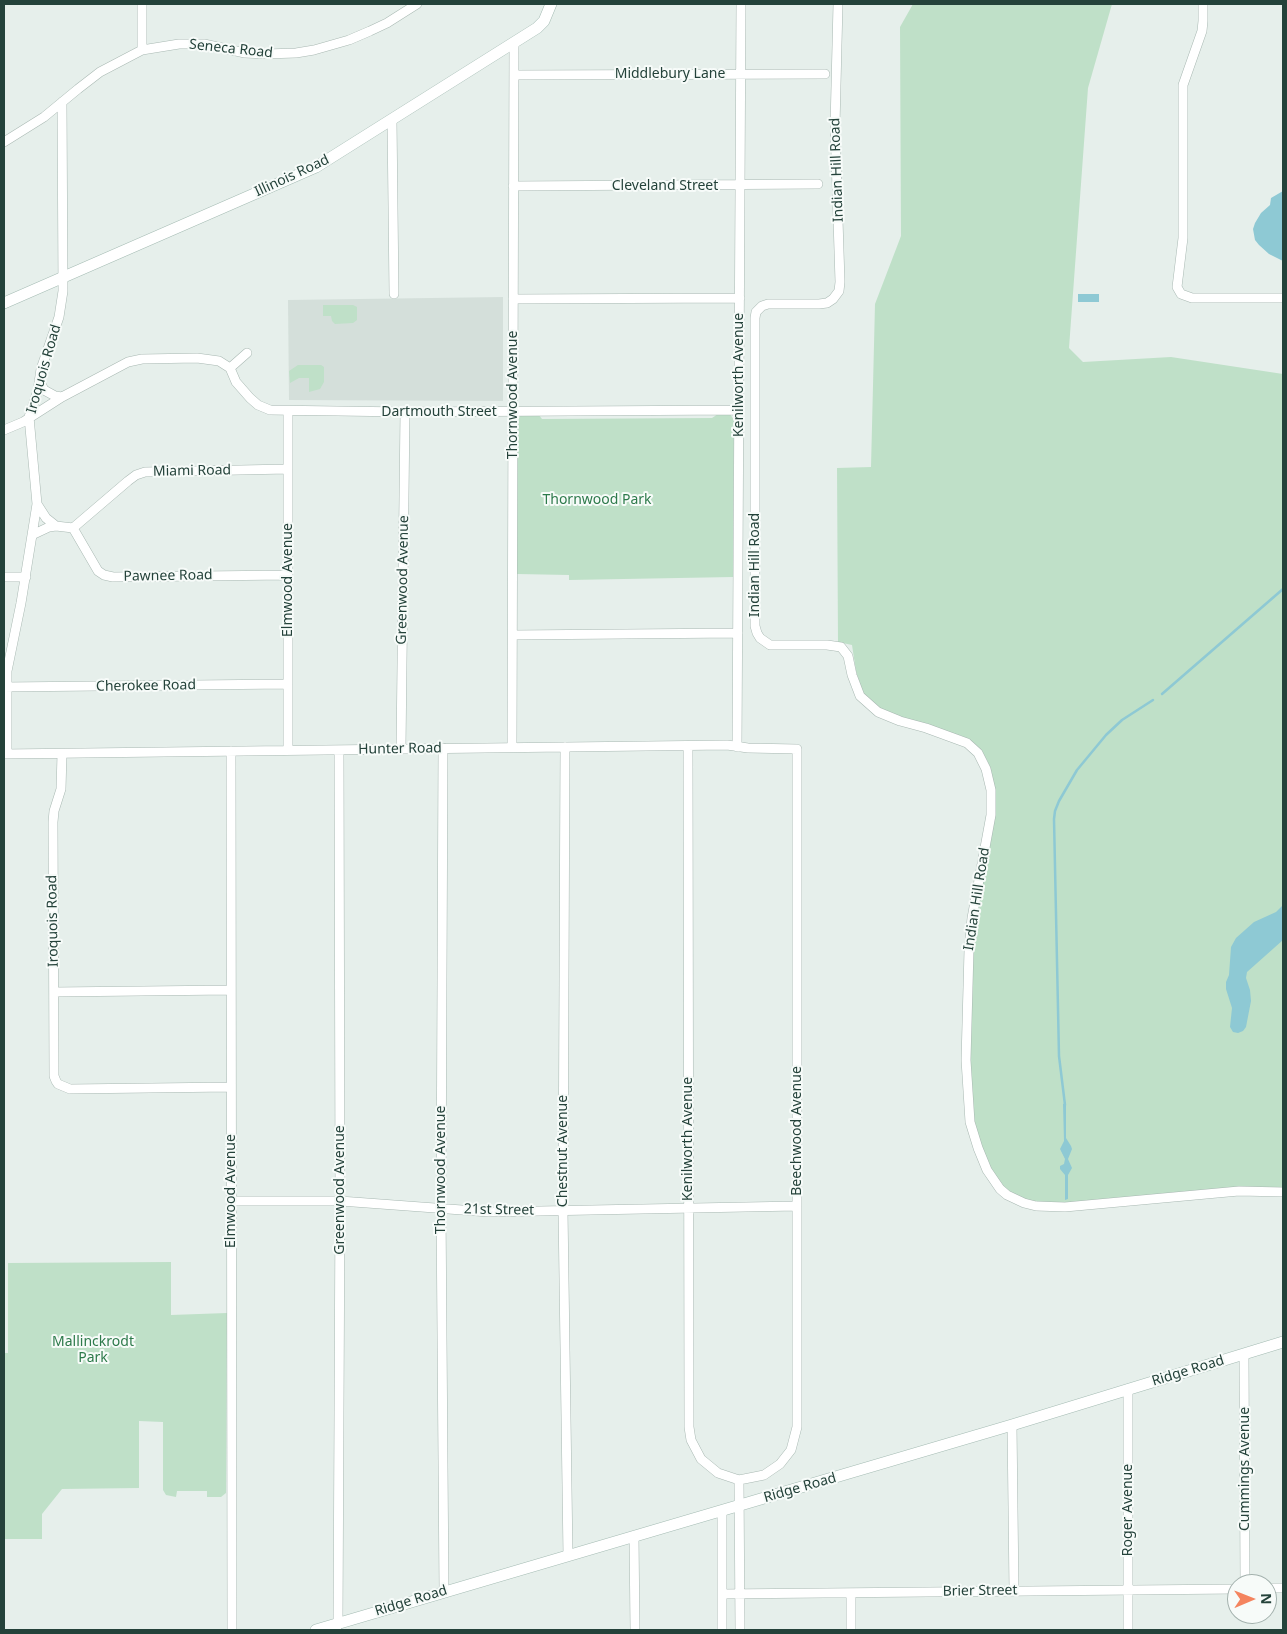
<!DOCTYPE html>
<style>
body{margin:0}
#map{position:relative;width:1287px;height:1634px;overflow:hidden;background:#e6efeb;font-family:"Noto Sans",sans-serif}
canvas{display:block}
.frame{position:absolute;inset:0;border:5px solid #24423a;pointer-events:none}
.north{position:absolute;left:1227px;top:1574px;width:50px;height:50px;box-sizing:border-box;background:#f7fbf9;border:1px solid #a3b1ad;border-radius:50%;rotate:89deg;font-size:14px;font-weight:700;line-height:20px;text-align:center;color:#24423a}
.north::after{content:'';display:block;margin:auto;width:18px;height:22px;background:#f4845f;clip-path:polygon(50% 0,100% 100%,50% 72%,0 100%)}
</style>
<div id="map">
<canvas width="1287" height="1634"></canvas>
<div class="frame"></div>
<div class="north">N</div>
</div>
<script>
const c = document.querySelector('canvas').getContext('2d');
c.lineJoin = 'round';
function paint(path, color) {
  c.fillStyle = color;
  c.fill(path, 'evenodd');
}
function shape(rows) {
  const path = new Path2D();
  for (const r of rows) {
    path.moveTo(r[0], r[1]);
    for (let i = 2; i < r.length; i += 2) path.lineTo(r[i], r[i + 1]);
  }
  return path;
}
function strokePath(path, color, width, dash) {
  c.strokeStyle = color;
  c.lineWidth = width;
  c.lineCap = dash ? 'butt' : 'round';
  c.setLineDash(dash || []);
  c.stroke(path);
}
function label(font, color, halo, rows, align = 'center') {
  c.font = font + ' "Noto Sans",sans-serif';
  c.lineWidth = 4;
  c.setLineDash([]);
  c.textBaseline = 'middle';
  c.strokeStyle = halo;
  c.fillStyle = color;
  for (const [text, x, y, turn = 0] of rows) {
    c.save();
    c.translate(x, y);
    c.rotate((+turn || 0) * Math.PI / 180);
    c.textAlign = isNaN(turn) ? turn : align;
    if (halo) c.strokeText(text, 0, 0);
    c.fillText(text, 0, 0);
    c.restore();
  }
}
paint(shape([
 [503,297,503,401,289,400,288,300]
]), '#d4dfda');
paint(shape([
 [913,4,1112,4,1088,88,1069,348,1083,362,1171,357,1283,374,1283,1189,1059,1204,1041,1203,1024,1199,1003,1189,986,1160,973,1120,968,1062,971,961,994,785,991,771,987,760,971,741,962,736,896,718,879,708,863,693,856,671,852,645,838,642,837,468,871,467,875,304,901,236,900,27],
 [323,305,353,305,357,307,357,320,353,323,335,324,332,321,331,316,323,316],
 [298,365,321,365,324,367,324,382,320,389,309,392,309,378,299,378,290,383,289,371],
 [718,414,730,414,734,420,733,577,569,580,569,575,517,574,517,423,520,416,539,415,542,419,712,418],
 [171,1262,171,1315,227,1313,226,1493,221,1497,207,1497,207,1491,177,1491,176,1497,166,1495,163,1490,163,1422,139,1421,139,1488,62,1489,42,1514,42,1539,4,1539,4,1353,8,1353,8,1263]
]), '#bfe0c8');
paint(shape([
 [1283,191,1283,261,1269,254,1259,245,1255,240,1253,229,1255,223,1261,213,1270,205,1271,198],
 [1078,294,1099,294,1099,302,1078,302],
 [1283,905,1283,940,1247,972,1246,978,1250,990,1251,1001,1246,1027,1243,1031,1238,1033,1233,1032,1230,1027,1232,1008,1226,989,1226,982,1229,975,1231,947,1236,938,1254,922,1276,912],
 [1066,1103,1066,1138,1071,1146,1072,1149,1068,1159,1072,1168,1068,1175,1068,1199,1065,1200,1065,1175,1060,1169,1060,1166,1064,1164,1065,1159,1060,1149,1064,1141,1063,1104]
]), '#8ec9d4');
strokePath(shape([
 [1162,694,1283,589],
 [1065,1105,1059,1056,1054,819,1055,811,1059,801,1077,770,1106,735,1122,720,1153,700]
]), '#8ec9d4', 2.5);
const street = shape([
 [142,4,142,50],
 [838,4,835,126,840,282,839,291,833,299,827,303,819,304,768,304,762,306,756,312,755,318,755,626,757,633,760,638,770,645,827,645,841,647,848,656,852,675,860,696,878,712,900,721,926,728,967,743,978,753,986,769,991,790,991,815,972,918,969,950,966,1060,970,1122,978,1148,987,1170,1000,1189,1007,1195,1024,1203,1036,1206,1065,1207,1239,1191,1283,1192],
 [1203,4,1203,21,1202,31,1183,85,1183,238,1177,287,1181,294,1192,298,1283,298],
 [514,75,825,74],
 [392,120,394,294],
 [4,142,44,117,78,89,100,72,142,50,179,44,204,44,245,53,266,54,296,53,314,50,349,40,370,31,387,23,417,4],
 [513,186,818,184],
 [513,299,740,298],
 [230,368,247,353],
 [39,380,44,390,55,396,62,397],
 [4,430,23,422,62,397,128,362,142,359,197,358,219,361,230,368,236,382,250,398,258,405,270,410,405,412,739,410],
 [37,504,46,518,56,526],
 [73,528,98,571,104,575,113,577,288,575],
 [32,535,49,527,56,526,73,528,128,481,136,475,145,472,288,469],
 [4,577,26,577],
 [513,635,738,633],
 [4,687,288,684],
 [688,746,689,1427,691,1440,701,1459,718,1473,739,1480,740,1630],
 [512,747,514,43],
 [565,747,563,1210,568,1556],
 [737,747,741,4],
 [401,748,405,412],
 [443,748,441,1208,444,1591],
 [288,750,288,411],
 [231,751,232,1630],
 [4,754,727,745,748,748,797,749,797,1427,791,1450,780,1464,764,1475,739,1480],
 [7,754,7,671,21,603,37,504,29,417,38,390,41,369,59,317,63,291,62,102],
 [62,754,61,789,54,811,53,822,54,1076,56,1081,58,1084,70,1089,231,1087],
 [54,992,231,990],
 [231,1201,340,1201,489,1212,797,1206],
 [1244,1354,1245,1584],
 [1128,1389,1128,1630],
 [1012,1425,1014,1591],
 [722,1511,722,1630],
 [634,1536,635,1630],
 [1267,1588,1283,1588],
 [722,1594,1237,1589],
 [336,1629,338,1623,340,1201,339,750],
 [851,1630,851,1593]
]);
const secondary = shape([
 [4,303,316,167,537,28,544,21,551,4],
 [316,1630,1012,1425,1283,1342]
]);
strokePath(street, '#a8b8b2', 10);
strokePath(secondary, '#a4bbb3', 12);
strokePath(street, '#fff', 9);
strokePath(secondary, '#fff', 11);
label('14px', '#24423a', '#f7fbf9', [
 ["Seneca Road",231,49,6],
 ["Middlebury Lane",670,74],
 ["Indian Hill Road",837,170,-92],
 ["Illinois Road",292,176,-25],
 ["Cleveland Street",665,186],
 ["Iroquois Road",44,369,-74],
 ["Kenilworth Avenue",739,375,-90],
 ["Thornwood Avenue",513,395,-90],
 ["Dartmouth Street",439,412],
 ["Miami Road",192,471,-1],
 ["Indian Hill Road",755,565,-90],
 ["Pawnee Road",168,576,-1],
 ["Elmwood Avenue",288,580,-90],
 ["Greenwood Avenue",403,580,-89],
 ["Cherokee Road",146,686,-1],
 ["Hunter Road",400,749,-1],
 ["Indian Hill Road",977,899,-81],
 ["Iroquois Road",53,921,-91],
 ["Beechwood Avenue",797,1131,-90],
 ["Kenilworth Avenue",688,1139,-90],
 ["Chestnut Avenue",563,1151,-90],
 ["Thornwood Avenue",441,1170,-90],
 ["Greenwood Avenue",340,1190,-90],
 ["Elmwood Avenue",231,1191,-90],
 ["21st Street",499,1210,1],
 ["Ridge Road",1188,1371,-17],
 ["Cummings Avenue",1245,1469,-90],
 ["Ridge Road",800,1488,-16],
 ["Roger Avenue",1128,1510,-90],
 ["Brier Street",980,1591,-1],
 ["Ridge Road",411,1601,-17]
]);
label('14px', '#2d7a4b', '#f7fbf9', [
 ["Thornwood Park",597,500],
 ["Mallinckrodt",93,1342],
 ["Park",93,1358]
]);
</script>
